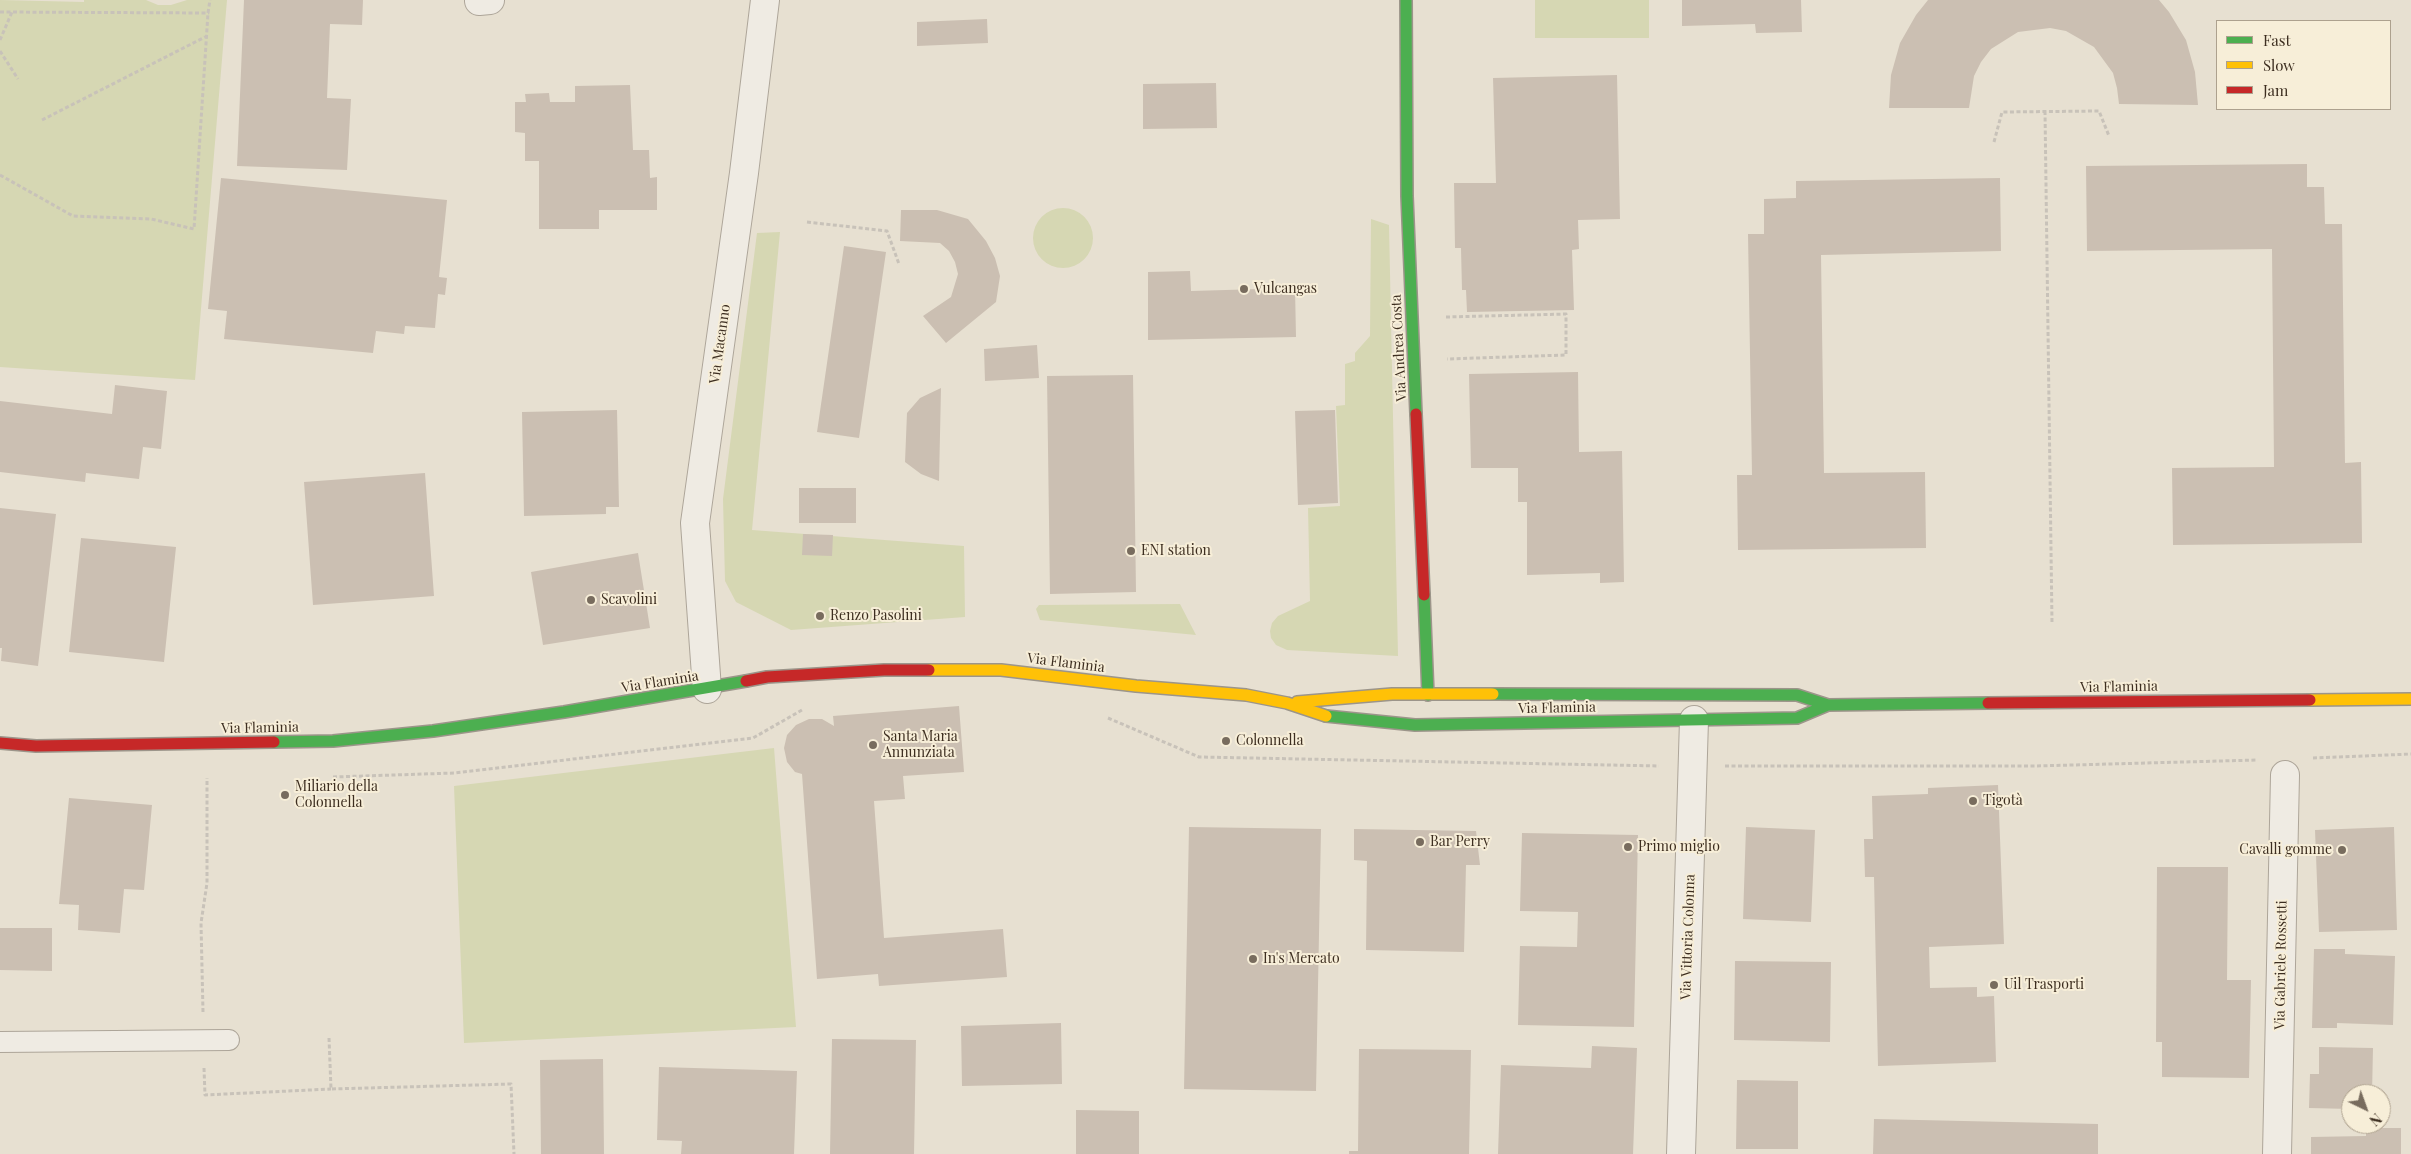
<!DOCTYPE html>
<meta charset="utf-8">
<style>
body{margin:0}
#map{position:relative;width:2411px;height:1154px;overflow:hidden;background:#e7e0d1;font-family:"Playfair Display",serif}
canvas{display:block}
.legend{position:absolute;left:2216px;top:20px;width:175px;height:90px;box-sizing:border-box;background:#f7eed8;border:1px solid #ada18e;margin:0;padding:6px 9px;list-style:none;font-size:15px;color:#3d2e20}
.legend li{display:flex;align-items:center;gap:10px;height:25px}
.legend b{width:25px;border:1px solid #ada18e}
.north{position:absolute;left:2341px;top:1084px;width:50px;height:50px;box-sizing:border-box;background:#f7eed8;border:1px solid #ada18e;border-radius:50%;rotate:138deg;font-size:14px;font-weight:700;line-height:20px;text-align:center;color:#3d2e20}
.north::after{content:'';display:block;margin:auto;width:18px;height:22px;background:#786c5e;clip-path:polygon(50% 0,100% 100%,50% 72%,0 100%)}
</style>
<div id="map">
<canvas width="2411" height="1154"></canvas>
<ul class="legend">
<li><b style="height:6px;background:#4caf50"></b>Fast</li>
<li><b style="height:6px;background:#ffc107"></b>Slow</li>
<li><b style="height:6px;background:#c62828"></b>Jam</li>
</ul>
<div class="north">N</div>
</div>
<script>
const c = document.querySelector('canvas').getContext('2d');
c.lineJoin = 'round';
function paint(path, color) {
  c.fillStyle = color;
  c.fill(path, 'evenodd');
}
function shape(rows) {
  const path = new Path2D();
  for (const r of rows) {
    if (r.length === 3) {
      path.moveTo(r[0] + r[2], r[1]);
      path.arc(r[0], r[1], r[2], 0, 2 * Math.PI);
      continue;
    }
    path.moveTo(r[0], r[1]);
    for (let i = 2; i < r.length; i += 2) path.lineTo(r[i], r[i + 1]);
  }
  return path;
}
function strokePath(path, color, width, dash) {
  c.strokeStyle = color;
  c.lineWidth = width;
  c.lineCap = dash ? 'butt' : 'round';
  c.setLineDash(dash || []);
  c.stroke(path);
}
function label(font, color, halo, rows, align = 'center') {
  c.font = font + ' "Playfair Display",serif';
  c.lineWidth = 4;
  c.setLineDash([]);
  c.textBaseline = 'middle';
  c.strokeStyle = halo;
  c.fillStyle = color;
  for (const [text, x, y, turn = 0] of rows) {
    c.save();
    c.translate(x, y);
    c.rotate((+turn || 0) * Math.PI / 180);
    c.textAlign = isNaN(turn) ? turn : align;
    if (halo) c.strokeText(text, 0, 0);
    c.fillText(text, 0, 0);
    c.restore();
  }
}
paint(shape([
 [0,0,84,2,84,0,146,0,158,5,171,5,187,0,227,0,195,380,0,367],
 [1535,0,1649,0,1649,38,1535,38],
 [1063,238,30],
 [1371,219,1389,225,1398,656,1287,650,1276,645,1271,638,1270,631,1272,623,1278,616,1310,601,1308,508,1340,506,1336,406,1345,405,1345,364,1355,361,1355,353,1370,336],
 [780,232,752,530,964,546,965,617,791,630,736,602,725,581,723,499,757,233],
 [1180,604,1196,635,1040,620,1036,609,1039,605],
 [774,748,796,1027,464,1043,454,786]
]), '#d6d7b3');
paint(shape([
 [244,0,363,0,362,25,330,24,327,98,351,99,347,170,237,166],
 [1682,0,1801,0,1802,32,1756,33,1755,24,1682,26],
 [1928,0,2159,0,2169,12,2186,40,2195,72,2198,105,2119,104,2117,88,2113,73,2094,47,2066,31,2050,28,2018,32,1991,49,1981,62,1974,76,1969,108,1889,108,1891,75,1900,43,1916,15],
 [987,19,988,43,917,46,917,22],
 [1617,75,1620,219,1578,220,1579,249,1572,250,1574,310,1467,312,1466,290,1462,290,1461,248,1455,248,1454,183,1496,183,1493,78],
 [1216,83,1217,128,1143,129,1143,84],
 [630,85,633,150,649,150,650,178,657,177,657,210,599,210,599,229,539,229,539,161,525,161,525,133,515,132,515,102,526,102,525,94,549,93,550,102,575,102,575,86],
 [2307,164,2307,187,2324,187,2325,224,2342,224,2345,463,2361,462,2362,543,2173,545,2172,468,2274,467,2272,249,2087,251,2086,166],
 [221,178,447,200,439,277,447,278,445,295,438,294,435,328,405,326,404,334,376,331,373,353,224,339,227,311,208,309],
 [2000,178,2001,251,1821,255,1824,473,1925,472,1926,548,1738,550,1737,475,1752,475,1748,234,1764,234,1764,199,1796,198,1796,181],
 [901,210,937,210,968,219,986,241,995,258,1000,276,996,302,946,343,923,316,951,297,958,274,955,262,949,251,940,243,900,241],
 [844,246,886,252,859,438,817,432],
 [1190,271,1191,291,1295,288,1296,337,1148,340,1148,272],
 [1037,345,1039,378,985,381,984,349],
 [1578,372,1579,452,1622,451,1624,582,1600,583,1600,573,1527,575,1527,502,1518,502,1518,468,1471,468,1469,374],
 [1133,375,1136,592,1050,594,1047,376],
 [115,385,167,391,161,449,143,447,139,479,86,473,85,482,0,472,0,401,112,414],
 [941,388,939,481,921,474,905,462,907,413,920,398],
 [617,410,619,507,606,507,606,514,524,516,522,412],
 [1335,410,1338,503,1298,505,1295,411],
 [425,473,434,596,313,605,304,482],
 [799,488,856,488,856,523,799,523],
 [0,508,56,514,38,666,1,661,2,648,0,648],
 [803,534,833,535,832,556,802,555],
 [81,538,176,547,164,662,69,652],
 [638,553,650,628,543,645,531,572],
 [959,706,964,772,903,776,905,799,874,801,884,938,1003,929,1007,977,879,986,878,974,817,979,802,774,795,772,787,762,784,748,787,735,796,725,809,719,822,719,834,726,833,716],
 [1998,785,2004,944,1929,947,1930,988,1977,987,1977,997,1994,996,1996,1062,1878,1066,1874,877,1865,877,1864,839,1873,839,1872,796,1928,794,1928,788],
 [69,798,152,805,144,890,124,889,120,933,78,930,79,905,59,904],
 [1189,827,1321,829,1316,1091,1184,1089],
 [1746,827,1815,830,1811,922,1743,919],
 [2394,827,2397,930,2319,932,2315,830],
 [1354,829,1476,831,1480,865,1466,865,1464,952,1366,950,1367,861,1354,860],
 [1522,833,1638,835,1634,1027,1518,1025,1520,946,1577,947,1578,912,1520,911],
 [2157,867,2228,867,2227,980,2251,980,2249,1078,2162,1077,2162,1042,2156,1042],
 [0,928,52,928,52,971,0,970],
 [2314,949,2345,949,2345,954,2395,956,2393,1025,2337,1023,2337,1028,2312,1028],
 [1735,961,1831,962,1830,1042,1734,1040],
 [1061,1023,1062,1084,962,1086,961,1026],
 [832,1039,916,1040,914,1154,830,1154],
 [1592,1046,1637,1048,1633,1154,1498,1154,1501,1065,1591,1068],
 [2319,1047,2373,1048,2372,1094,2351,1094,2351,1109,2309,1108,2310,1074,2319,1074],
 [1359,1049,1471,1050,1469,1154,1349,1154,1349,1151,1358,1151],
 [603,1059,604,1154,541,1154,540,1060],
 [659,1067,797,1071,794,1154,681,1154,682,1141,657,1140],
 [1737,1080,1798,1081,1798,1149,1736,1149],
 [1076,1110,1139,1111,1139,1154,1076,1154],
 [1874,1119,2098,1124,2098,1154,1873,1154],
 [2366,1128,2401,1128,2401,1154,2311,1154,2311,1137,2366,1136]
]), '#cbbfb2');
const lane = shape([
 [0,1042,229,1040]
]);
const street = shape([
 [479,1,490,0],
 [707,689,695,523,744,173,765,0],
 [1681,1154,1694,720],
 [2277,1154,2285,775]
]);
const fast = shape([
 [1406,0,1407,196,1416,414],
 [1424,595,1428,695],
 [1493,694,1797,695,1828,705,1988,703],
 [1326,716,1415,725,1797,718,1828,705],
 [274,742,333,741,433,731,564,712,746,681]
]);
const slow = shape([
 [929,670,1001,670,1136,686,1246,695,1287,703,1326,716],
 [2310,700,2411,699],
 [1297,702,1392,694,1493,694]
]);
const jam = shape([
 [1416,414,1424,595],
 [746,681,767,677,884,670,929,670],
 [1988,703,2310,700],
 [0,743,36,746,274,742]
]);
strokePath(lane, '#ada599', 22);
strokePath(street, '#ada599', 30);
strokePath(fast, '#9c958a', 14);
strokePath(slow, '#9c958a', 14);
strokePath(jam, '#9c958a', 14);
strokePath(shape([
 [0,12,208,13,210,0],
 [0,40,12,12],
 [0,51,18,79],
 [2045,111,2052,623],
 [42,120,207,36],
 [1994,142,2002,112,2099,111,2109,136],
 [0,175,73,216,151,219,194,229,208,13],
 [807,222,887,231,899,264],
 [1446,317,1566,314,1566,355,1447,359],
 [1108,718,1199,757,1659,766],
 [2313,758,2411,754],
 [1725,766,2036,766,2257,760],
 [333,777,454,773,753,738,802,710],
 [203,1012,201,923,207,883,207,778],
 [329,1038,331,1089,511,1084,514,1154],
 [204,1068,205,1095,331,1089]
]), '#c8c2b9', 3, [4, 2.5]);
strokePath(lane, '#efebe3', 20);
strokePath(street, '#efebe3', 28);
strokePath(fast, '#4caf50', 11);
strokePath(slow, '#ffc107', 11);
strokePath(jam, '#c62828', 11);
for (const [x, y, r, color] of [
 [1244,289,5,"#786c5e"],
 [1131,551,5,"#786c5e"],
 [591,600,5,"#786c5e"],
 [820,616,5,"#786c5e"],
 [1226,741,5,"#786c5e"],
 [873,745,5,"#786c5e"],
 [285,795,5,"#786c5e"],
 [1973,801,5,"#786c5e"],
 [1420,842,5,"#786c5e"],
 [1628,847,5,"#786c5e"],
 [2342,850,5,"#786c5e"],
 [1253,959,5,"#786c5e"],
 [1994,985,5,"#786c5e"]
]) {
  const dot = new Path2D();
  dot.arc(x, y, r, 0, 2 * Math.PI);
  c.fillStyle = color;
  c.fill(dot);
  strokePath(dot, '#f7eed8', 2);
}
label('14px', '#3d2e20', '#f7eed8', [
 ["Vulcangas",1254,289],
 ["ENI station",1141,551],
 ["Scavolini",601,600],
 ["Renzo Pasolini",830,616],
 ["Santa Maria",883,737],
 ["Annunziata",883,753],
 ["Colonnella",1236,741],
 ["Miliario della",295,787],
 ["Colonnella",295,803],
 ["Tigotà",1983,801],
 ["Bar Perry",1430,842],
 ["Primo miglio",1638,847],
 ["Cavalli gomme",2332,850,"right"],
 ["In's Mercato",1263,959],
 ["Uil Trasporti",2004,985]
], 'left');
label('14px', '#3d2e20', '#f7eed8', [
 ["Via Macanno",720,344,-82],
 ["Via Andrea Costa",1399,348,-93],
 ["Via Flaminia",1066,663,7],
 ["Via Flaminia",660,682,-9],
 ["Via Flaminia",2119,687,-1],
 ["Via Flaminia",1557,708,-1],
 ["Via Flaminia",260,728,-1],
 ["Via Vittoria Colonna",1688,937,-88],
 ["Via Gabriele Rossetti",2281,965,-89]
]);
</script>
